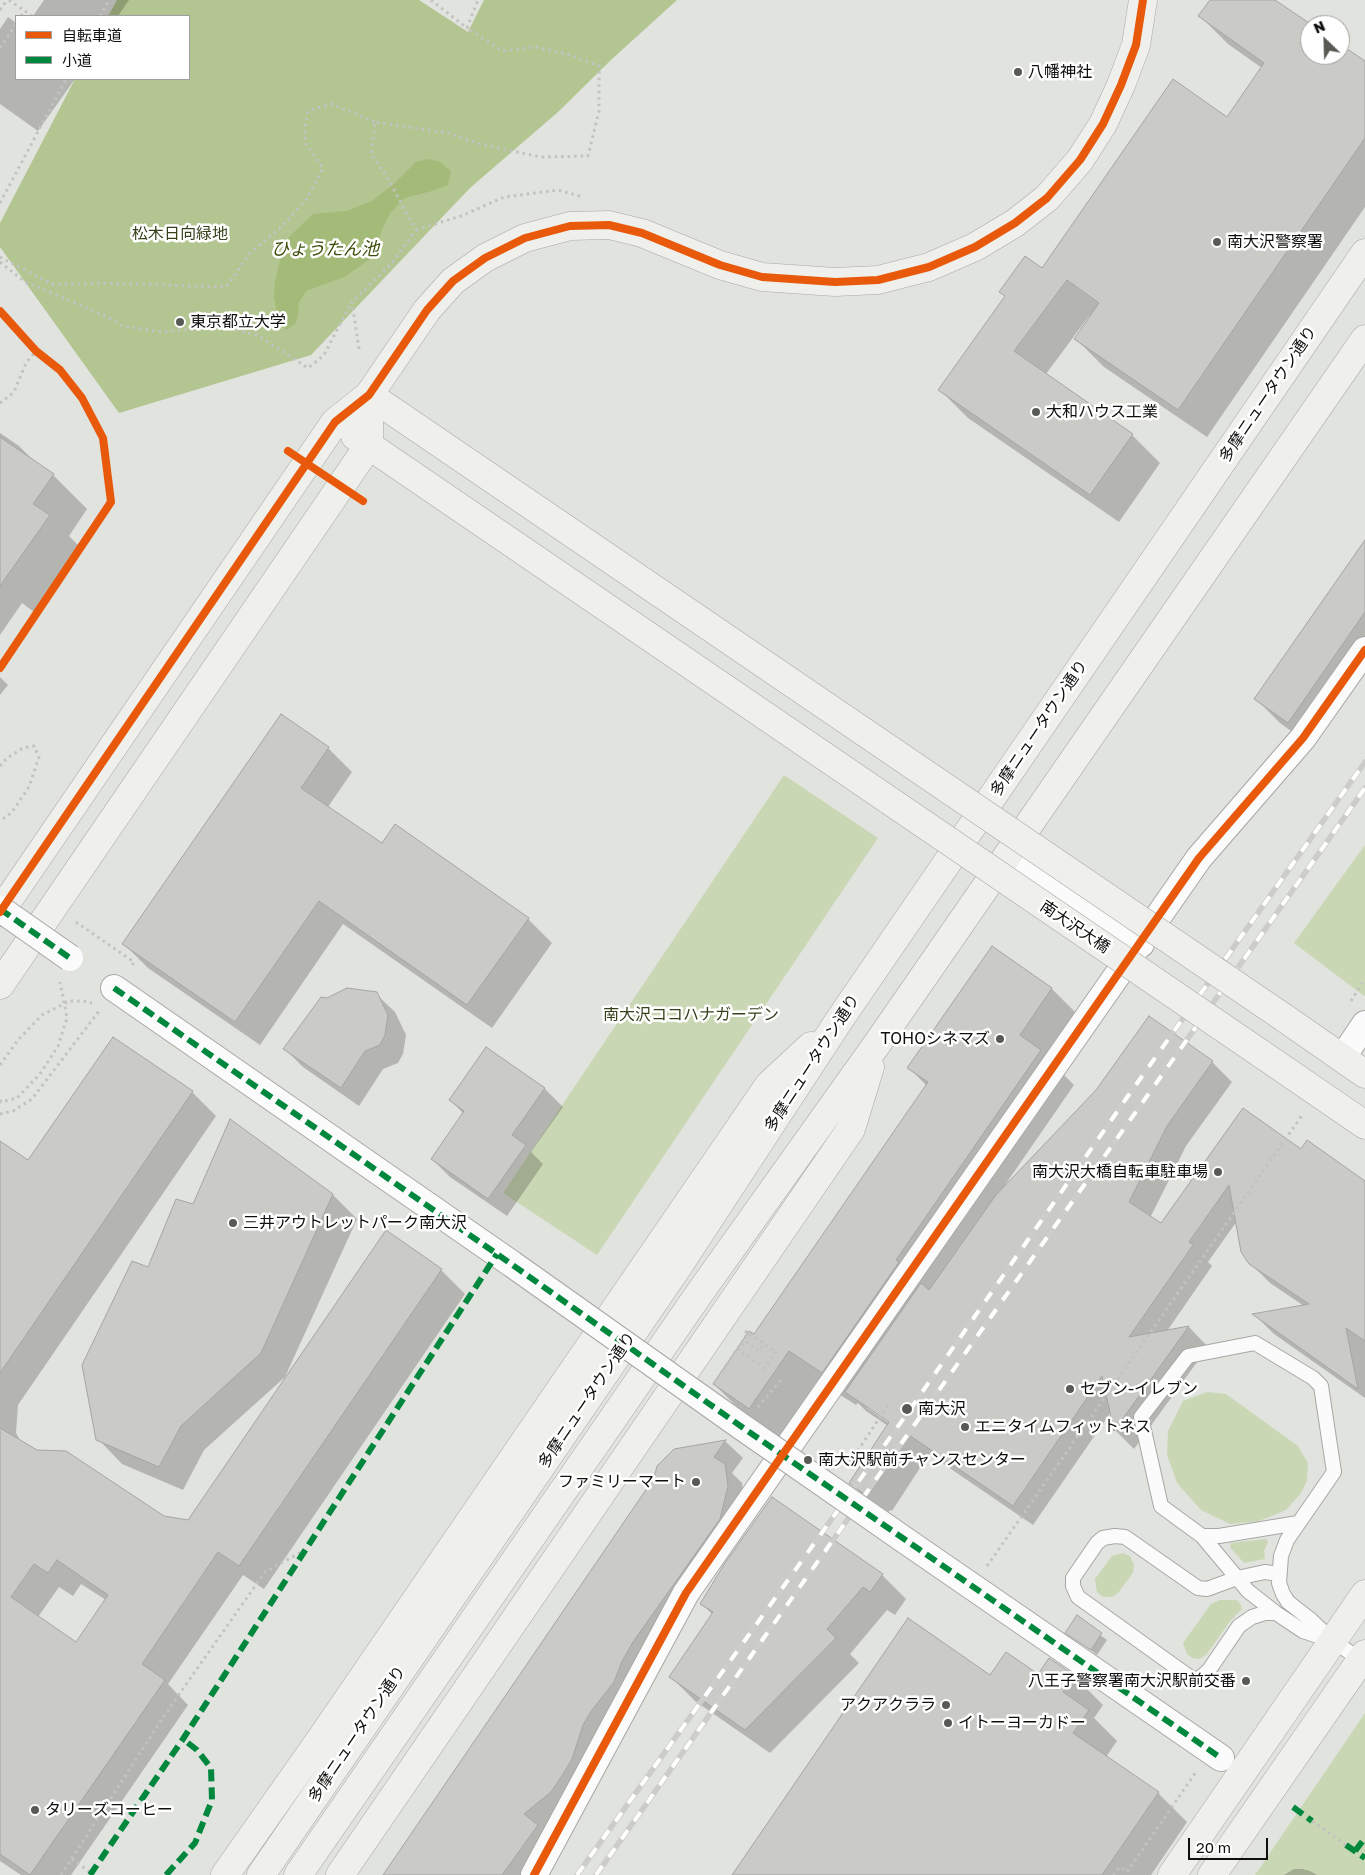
<!DOCTYPE html>
<meta charset="utf-8">
<style>
body{margin:0}
#map{position:relative;width:1365px;height:1875px;overflow:hidden;background:#e1e3de;font-family:"Golos Text","Noto Sans JP",sans-serif}
canvas{display:block}
.legend{position:absolute;left:15px;top:15px;width:175px;height:65px;box-sizing:border-box;background:#fff;border:1px solid #9f9f9e;margin:0;padding:6px 9px;list-style:none;font-size:15px;color:#0f100d}
.legend li{display:flex;align-items:center;gap:10px;height:25px}
.legend b{width:25px;border:1px solid #9f9f9e}
.north{position:absolute;left:1300px;top:15px;width:50px;height:50px;box-sizing:border-box;background:#fff;border:1px solid #9f9f9e;border-radius:50%;rotate:336deg;font-size:14px;font-weight:700;line-height:20px;text-align:center;color:#0f100d}
.north::after{content:'';display:block;margin:auto;width:18px;height:22px;background:#585a56;clip-path:polygon(50% 0,100% 100%,50% 72%,0 100%)}
.scale{position:absolute;left:1188px;top:1838px;width:80px;height:22px;box-sizing:border-box;border:2px solid #0f100d;border-top:0;padding-left:6px;font-size:15px;line-height:18px;white-space:nowrap;color:#0f100d;-webkit-text-stroke:4px #fff;paint-order:stroke}
</style>
<div id="map">
<canvas width="1365" height="1875"></canvas>
<ul class="legend">
<li><b style="height:6px;background:#e8590c"></b>自転車道</li>
<li><b style="height:6px;background:#00873e"></b>小道</li>
</ul>
<div class="north">N</div>
<div class="scale">20 m</div>
</div>
<script>
const c = document.querySelector('canvas').getContext('2d');
c.lineJoin = 'round';
function paint(path, color) {
  c.fillStyle = color;
  c.fill(path, 'evenodd');
}
function shape(rows) {
  const path = new Path2D();
  for (const r of rows) {
    path.moveTo(r[0], r[1]);
    for (let i = 2; i < r.length; i += 2) path.lineTo(r[i], r[i + 1]);
  }
  return path;
}
function strokePath(path, color, width, dash) {
  c.strokeStyle = color;
  c.lineWidth = width;
  c.lineCap = dash ? 'butt' : 'round';
  c.setLineDash(dash || []);
  c.stroke(path);
}
function label(font, color, halo, rows, align = 'center') {
  c.font = font + ' "Golos Text","Noto Sans JP",sans-serif';
  c.lineWidth = 5;
  c.setLineDash([]);
  c.textBaseline = 'middle';
  c.strokeStyle = halo;
  c.fillStyle = color;
  for (const [text, x, y, turn = 0] of rows) {
    c.save();
    c.translate(x, y);
    c.rotate((+turn || 0) * Math.PI / 180);
    c.textAlign = isNaN(turn) ? turn : align;
    if (halo) c.strokeText(text, 0, 0);
    c.fillText(text, 0, 0);
    c.restore();
  }
}
paint(shape([
 [784,775,878,838,597,1255,503,1193],
 [1365,845,1365,995,1364,996,1294,943],
 [1207,1392,1226,1394,1298,1446,1308,1463,1307,1481,1301,1493,1286,1510,1259,1521,1230,1524,1201,1510,1177,1483,1167,1455,1168,1431,1183,1401],
 [1266,1539,1268,1542,1264,1551,1265,1559,1244,1563,1230,1547,1231,1543],
 [1123,1553,1130,1556,1134,1565,1133,1573,1118,1593,1112,1597,1103,1597,1097,1592,1095,1579,1112,1556],
 [1220,1600,1237,1600,1241,1605,1242,1609,1231,1620,1206,1655,1199,1659,1192,1658,1187,1654,1183,1643,1211,1604],
 [1365,1713,1365,1875,1255,1875]
]), '#cad7b5');
paint(shape([
 [117,0,419,0,468,32,484,0,677,0,612,59,558,112,470,188,311,355,119,413,0,247,0,223,75,79,189,79,189,16,108,16]
]), '#b3c590');
paint(shape([
 [429,159,440,162,451,171,448,185,432,191,405,198,391,212,383,227,372,258,344,277,306,291,298,304,299,312,295,324,286,330,277,312,274,298,275,282,282,252,289,237,313,214,347,211,372,201,395,183,416,162]
]), '#a4ba78');
paint(shape([
 [44,0,129,0,118,16,33,16],
 [1211,0,1273,0,1310,25,1310,55,1340,55,1340,46,1365,63,1365,207,1207,437,1104,367,1076,339,1091,317,1089,316,1046,374,1132,435,1160,463,1119,522,968,418,940,390,1006,297,1001,292,1042,270,1227,119,1262,68,1228,44,1200,16],
 [8,17,16,23,16,79,75,79,38,131,0,104,0,29],
 [0,433,19,446,37,464,53,475,87,509,69,536,83,550,38,615,22,603,0,635],
 [1365,542,1365,670,1312,746,1280,723,1256,699],
 [0,677,8,685,0,695],
 [328,748,352,772,328,807,382,844,528,919,552,943,492,1028,343,924,260,1045,148,968,124,944],
 [992,948,1052,989,1085,1022,1055,1066,1074,1085,1005,1185,1006,1186,1212,1062,1232,1082,1186,1146,1150,1218,1161,1225,1243,1110,1301,1151,1365,1183,1365,1398,1274,1334,1255,1315,1304,1306,1270,1283,1250,1263,1237,1221,1208,1262,1212,1266,1167,1331,1189,1327,1208,1347,1134,1449,1115,1430,1111,1412,1033,1525,929,1454,892,1511,890,1510,887,1514,871,1503,851,1483,888,1426,866,1411,858,1403,856,1405,823,1384,783,1442,748,1418,714,1384,754,1336,927,1086,909,1068],
 [867,1405,895,1424,893,1426,867,1408],
 [376,994,395,1012,406,1035,403,1054,398,1063,383,1069,359,1106,303,1067,285,1049],
 [545,1089,563,1107,531,1152,543,1164,507,1216,450,1177,432,1159,464,1114,450,1100],
 [192,1092,216,1116,18,1405,16,1433,21,1442,163,1517,188,1521,441,1270,465,1294,264,1589,243,1575,168,1684,188,1705,71,1875,21,1875,0,1861,0,1142,29,1162],
 [81,1584,106,1600,77,1644,38,1617,59,1587,73,1596],
 [230,1121,333,1195,357,1219,285,1377,204,1450,183,1490,122,1464,98,1439,149,1268,194,1205],
 [725,1441,743,1458,732,1473,742,1483,745,1504,650,1660,569,1810,543,1831,555,1844,533,1875,384,1875],
 [882,1575,906,1599,895,1615,887,1610,850,1654,859,1663,770,1753,695,1701,671,1677,713,1615,701,1603],
 [1077,1617,1107,1640,1097,1655,1067,1632],
 [1049,1659,1074,1676,1103,1705,1094,1718,1117,1741,1106,1757,1158,1793,1187,1822,1151,1875,733,1875,990,1677,1038,1676],
 [1294,1869,1302,1869,1310,1871,1317,1875,1284,1875]
]), '#0003');
const building = shape([
 [1210,0,1275,0,1312,25,1310,25,1310,55,1340,55,1340,44,1365,61,1365,138,1178,410,1074,339,1099,303,1067,280,1014,351,1133,434,1090,495,938,390,1005,296,999,292,1025,256,1042,268,1173,79,1227,117,1264,63,1198,16,1210,0],
 [0,437,54,474,33,504,50,515,0,586,0,437],
 [1365,540,1365,612,1288,723,1254,699,1365,540],
 [281,714,329,747,301,788,382,843,395,824,529,918,467,1005,319,901,235,1022,122,944,281,714],
 [992,946,1052,988,1020,1035,1041,1050,896,1260,899,1262,822,1373,789,1351,749,1409,748,1408,713,1384,749,1331,754,1334,928,1082,907,1068,992,946],
 [347,988,377,992,388,1015,385,1035,380,1045,365,1051,341,1088,283,1049,321,997,327,998,347,988],
 [1149,1016,1213,1061,1167,1126,1129,1202,1161,1223,1243,1108,1301,1149,1307,1140,1365,1181,1365,1341,1346,1328,1358,1389,1252,1314,1309,1304,1249,1264,1241,1252,1229,1185,1189,1242,1193,1245,1129,1337,1189,1326,1114,1431,1102,1376,1013,1506,909,1435,871,1492,870,1491,867,1496,849,1483,889,1422,845,1392,921,1283,929,1290,996,1195,1096,1090,1149,1016],
 [113,1037,193,1091,0,1373,0,1141,28,1160,113,1037],
 [486,1047,545,1088,512,1135,526,1145,488,1199,431,1159,464,1111,449,1100,486,1047],
 [230,1119,333,1194,261,1353,181,1426,159,1467,96,1440,82,1365,132,1261,148,1267,176,1199,193,1204,230,1119],
 [386,1230,442,1269,239,1566,218,1552,142,1664,165,1680,30,1875,0,1854,0,1428,37,1450,66,1451,164,1516,188,1520,386,1230],
 [57,1560,108,1595,76,1642,11,1597,34,1564,48,1573,57,1560],
 [726,1440,714,1457,725,1464,728,1486,720,1519,633,1642,622,1661,614,1682,592,1710,583,1725,572,1759,562,1776,551,1792,524,1814,538,1825,502,1875,383,1875,654,1478,657,1466,674,1449,726,1440],
 [772,1497,883,1574,870,1592,863,1587,827,1629,836,1638,745,1730,669,1677,713,1612,700,1604,725,1563,772,1497],
 [1077,1615,1102,1633,1091,1650,1065,1633,1077,1615],
 [908,1618,990,1675,1006,1652,1038,1674,1049,1658,1074,1675,1063,1692,1089,1710,1073,1733,1159,1792,1102,1875,732,1875,908,1618]
]);
paint(building, '#cacbc7');
strokePath(building, '#a4a5a2', 1);
const lane = shape([
 [1202,1536,1219,1536,1298,1523],
 [1276,1613,1265,1613,1252,1617,1239,1626,1209,1670,1199,1679,1191,1678,1078,1597,1073,1586,1073,1578,1097,1543,1103,1538,1115,1536,1125,1537,1198,1588,1207,1589,1237,1578,1265,1572,1279,1574],
 [1333,1641,1303,1631,1276,1613,1248,1591,1202,1536,1161,1506,1141,1417,1188,1356,1255,1343,1313,1378,1321,1386,1334,1472,1287,1540,1281,1556,1279,1583,1283,1594,1288,1602,1311,1620,1333,1641,1361,1660]
]);
const street = shape([
 [1009,854,1141,944],
 [114,988,512,1264],
 [1342,1058,1365,1024],
 [906,1541,1221,1758],
 [534,1875,686,1593,1199,858,1303,738,1365,650]
]);
const secondary = shape([
 [369,395,914,766],
 [355,436,890,801],
 [0,912,335,422,369,395,427,310,453,281,485,258,525,238,570,226,609,225,642,233,720,265,762,277,835,282,878,280,929,267,975,247,1015,223,1047,198,1080,160,1103,124,1121,85,1136,45,1143,0],
 [0,985,369,445,369,395],
 [1283,1017,1365,1074],
 [1260,1053,1365,1125],
 [225,1875,322,1737,769,1085,811,1046],
 [261,1875,675,1271,840,1019,1365,253],
 [298,1875,701,1291,877,1044,1365,339],
 [340,1875,851,1129,870,1067],
 [1172,1875,1365,1594],
 [1212,1875,1365,1654]
]);
strokePath(lane, '#a7a8a5', 16);
strokePath(street, '#a7a8a5', 28);
strokePath(secondary, '#a7a8a5', 29);
strokePath(shape([
 [9,0,32,16],
 [431,0,467,28,478,0],
 [0,10,7,0],
 [21,16,25,11],
 [100,16,109,0],
 [0,48,16,24],
 [0,203,66,79],
 [416,230,461,216,504,197,558,190,583,197],
 [0,257,54,285,97,283,226,287,251,252,279,229,306,200,323,168,305,143,305,126,308,111,332,104,375,122],
 [0,262,25,282,106,316,123,326,163,332,219,326,257,335,308,368,324,355,351,303],
 [0,311,36,351,60,370,82,398,103,438,111,502,0,668],
 [359,349,352,302,390,265,416,230,387,177,371,154,375,122,448,133,484,145,541,157,588,156,599,111,599,66,570,55,536,47,503,51,467,28],
 [0,403,14,392,26,363,36,351],
 [0,766,7,758,23,748,34,746,39,757,29,787,12,812,0,821],
 [76,922,134,962,131,967],
 [1351,1001,1365,979],
 [0,1065,18,1040,42,1015,69,1001,83,1001,92,1003],
 [0,1100,1,1102,17,1098,40,1074,58,1046,67,1018,60,982],
 [0,1114,13,1111,32,1099,99,1011],
 [745,1331,764,1343,759,1351,745,1341,738,1350,765,1368,776,1352],
 [718,1378,727,1364],
 [758,1407,782,1379],
 [847,1467,888,1405],
 [987,1566,1303,1114],
 [1312,1821,1346,1845],
 [72,1859,94,1875],
 [61,1875,166,1713,265,1572,305,1550],
 [1113,1875,1120,1867,1127,1872,1196,1772]
]), '#c2c3c1', 3, [2.5, 4]);
strokePath(lane, '#fafbfa', 14);
strokePath(street, '#fafbfa', 26);
strokePath(secondary, '#eff0ec', 28);
const rail = shape([
 [577,1875,909,1411,1128,1096,1365,762],
 [596,1875,1365,788]
]);
strokePath(rail, '#ccccca', 5.5);
strokePath(rail, '#fff', 4, [11]);
const streetBridge = shape([
 [0,909,70,958],
 [512,1264,742,1427,906,1541]
]);
const secondaryBridge = shape([
 [914,766,1283,1017],
 [890,801,1260,1053]
]);
strokePath(streetBridge, '#a7a8a5', 28, []);
strokePath(secondaryBridge, '#a7a8a5', 29, []);
strokePath(shape([
 [727,1364,748,1333,776,1352]
]), '#c2c3c1', 3, [2.5, 4]);
strokePath(streetBridge, '#fafbfa', 26);
strokePath(secondaryBridge, '#eff0ec', 28);
strokePath(shape([
 [0,909,70,958],
 [114,988,497,1254,742,1427,1221,1758],
 [1293,1807,1312,1821],
 [1346,1845,1365,1858],
 [1355,1851,1365,1838],
 [90,1875,183,1739,497,1254],
 [166,1875,195,1843,212,1800,211,1768,197,1750,183,1739]
]), '#00873e', 6, [12, 6]);
strokePath(shape([
 [0,311,36,351,60,370,82,398,103,438,111,502,0,668],
 [288,451,363,501],
 [0,912,335,422,369,395,427,310,453,281,485,258,525,238,570,226,609,225,642,233,720,265,762,277,835,282,878,280,929,267,975,247,1015,223,1047,198,1080,160,1103,124,1121,85,1136,45,1143,0],
 [534,1875,686,1593,1199,858,1303,738,1365,650]
]), '#e8590c', 8);
for (const [x, y, r, color] of [
 [1018,72,5,"#585a56"],
 [1217,242,5,"#585a56"],
 [180,322,5,"#585a56"],
 [1036,412,5,"#585a56"],
 [1000,1039,5,"#585a56"],
 [1218,1172,5,"#585a56"],
 [233,1223,5,"#585a56"],
 [1070,1389,5,"#585a56"],
 [907,1409,6,"#585a56"],
 [965,1427,5,"#585a56"],
 [808,1460,5,"#585a56"],
 [696,1482,5,"#585a56"],
 [1246,1681,5,"#585a56"],
 [946,1705,5,"#585a56"],
 [948,1723,5,"#585a56"],
 [35,1810,5,"#585a56"]
]) {
  const dot = new Path2D();
  dot.arc(x, y, r, 0, 2 * Math.PI);
  c.fillStyle = color;
  c.fill(dot);
  strokePath(dot, '#fff', 2);
}
label('16px', '#0f100d', '#fff', [
 ["八幡神社",1028,72],
 ["南大沢警察署",1227,242],
 ["東京都立大学",190,322],
 ["大和ハウス工業",1046,412],
 ["TOHOシネマズ",990,1039,"right"],
 ["南大沢大橋自転車駐車場",1208,1172,"right"],
 ["三井アウトレットパーク南大沢",243,1223],
 ["セブン-イレブン",1080,1389],
 ["南大沢",918,1409],
 ["エニタイムフィットネス",975,1427],
 ["南大沢駅前チャンスセンター",818,1460],
 ["ファミリーマート",686,1482,"right"],
 ["八王子警察署南大沢駅前交番",1236,1681,"right"],
 ["アクアクララ",936,1705,"right"],
 ["イトーヨーカドー",958,1723],
 ["タリーズコーヒー",45,1810]
], 'left');
label('16px', '#35421c', '#fff', [
 ["松木日向緑地",180,234],
 ["南大沢ココハナガーデン",691,1015]
]);
label('16px', '#0f100d', '#fff', [
 ["多摩ニュータウン通り",1268,394,-56],
 ["多摩ニュータウン通り",1039,728,-56],
 ["南大沢大橋",1075,927,34],
 ["多摩ニュータウン通り",812,1063,-57],
 ["多摩ニュータウン通り",587,1400,-56],
 ["多摩ニュータウン通り",357,1734,-56]
]);
label('italic 18px', '#3b4f0b', '#fff', [
 ["ひょうたん池",325,249]
]);
</script>
